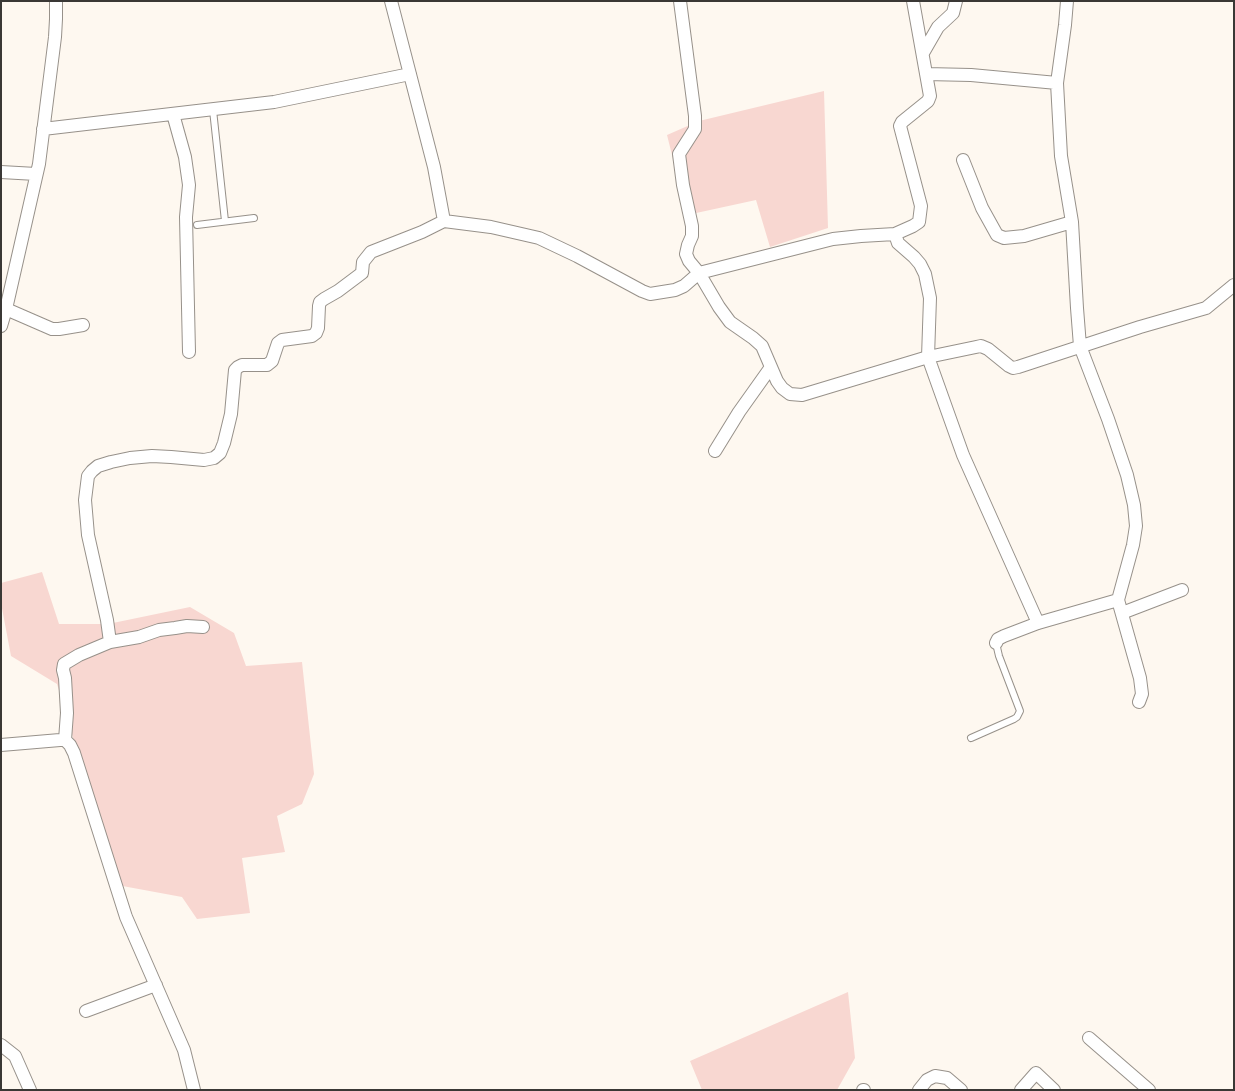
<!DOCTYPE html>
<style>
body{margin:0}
#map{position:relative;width:1235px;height:1091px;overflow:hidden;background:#fef8f0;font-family:"Archivo Narrow",sans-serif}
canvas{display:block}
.frame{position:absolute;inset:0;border:2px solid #3a3835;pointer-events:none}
</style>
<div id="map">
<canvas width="1235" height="1091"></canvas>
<div class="frame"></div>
</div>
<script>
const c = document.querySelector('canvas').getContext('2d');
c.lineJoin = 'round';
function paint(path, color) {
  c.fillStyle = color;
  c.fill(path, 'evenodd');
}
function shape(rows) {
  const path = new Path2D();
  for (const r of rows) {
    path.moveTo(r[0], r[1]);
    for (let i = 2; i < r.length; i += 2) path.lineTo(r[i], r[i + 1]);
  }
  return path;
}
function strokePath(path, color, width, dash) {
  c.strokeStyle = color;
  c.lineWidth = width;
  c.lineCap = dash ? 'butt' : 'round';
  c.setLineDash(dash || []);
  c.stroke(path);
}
paint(shape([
 [824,91,828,228,770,247,756,200,687,215,667,135,699,121],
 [42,572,59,624,108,624,190,607,234,633,246,666,302,662,314,774,302,804,277,816,285,852,242,858,250,913,197,919,182,897,117,885,57,684,11,656,1,603,1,583],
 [848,992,855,1058,837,1090,702,1090,690,1061]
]), '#f8d7d1');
const service = shape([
 [213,110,225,221],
 [197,225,254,218],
 [971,738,1014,719,1017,717,1020,711,999,656,996,643]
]);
const minor = shape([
 [391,1,434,167,444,221,491,227,539,238,577,256,642,291,650,294,675,290,684,286,699,273,833,239,861,236,895,234,913,226,919,222,921,206,900,126,902,122,928,101,930,96,913,1],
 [680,1,695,116,695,129,679,154,683,185,692,226,692,236,688,245,686,254,689,261,699,273,719,307,730,322,753,338,762,346,777,381,782,388,790,394,802,395,928,357,976,347,981,346,988,349,1009,366,1013,368,1018,367,1140,327,1206,308,1234,285],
 [1067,1,1065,25,1057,83,1061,156,1072,222,1077,308,1080,346,1108,419,1127,475,1134,505,1136,526,1133,545,1118,600,1140,678,1142,694,1139,702],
 [923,53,938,27,953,13,956,1],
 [926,74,971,75,1057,83],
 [173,114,185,157,189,185,186,217,189,352],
 [43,129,274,102,410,74],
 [963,160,982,208,997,235,1004,238,1024,236,1072,222],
 [1,172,36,174],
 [895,234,898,243,914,257,920,264,925,274,930,298,928,357,963,455,1038,623],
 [6,309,52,329,59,329,83,325],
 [1,326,6,309,39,164,55,37,56,19,56,1],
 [715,451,739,412,771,367],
 [1122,613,1182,590],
 [110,642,107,620,88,535,85,500,88,476,92,471,98,466,111,462,130,458,152,456,171,457,204,460,214,458,220,453,224,443,231,414,235,370,238,367,242,365,267,365,272,361,278,343,282,340,312,336,316,333,318,328,319,306,320,302,324,299,338,291,362,273,363,262,371,252,422,232,444,221],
 [996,643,998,639,1004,636,1038,623,1118,600],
 [65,740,67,713,65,678,63,670,64,664,79,655,110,642,139,637,159,630,175,628,187,626,203,627],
 [1,745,60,740,65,740,70,745,74,753,126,917,184,1050,194,1090],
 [86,1011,156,985],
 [1089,1038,1149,1090],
 [1,1045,15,1056,30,1090],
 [863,1090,864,1090],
 [919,1090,927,1080,935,1076,947,1078,961,1090],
 [1021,1090,1036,1073,1054,1090]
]);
strokePath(service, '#97918a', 8);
strokePath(minor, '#97918a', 14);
strokePath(service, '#fff', 6);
strokePath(minor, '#fff', 12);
</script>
